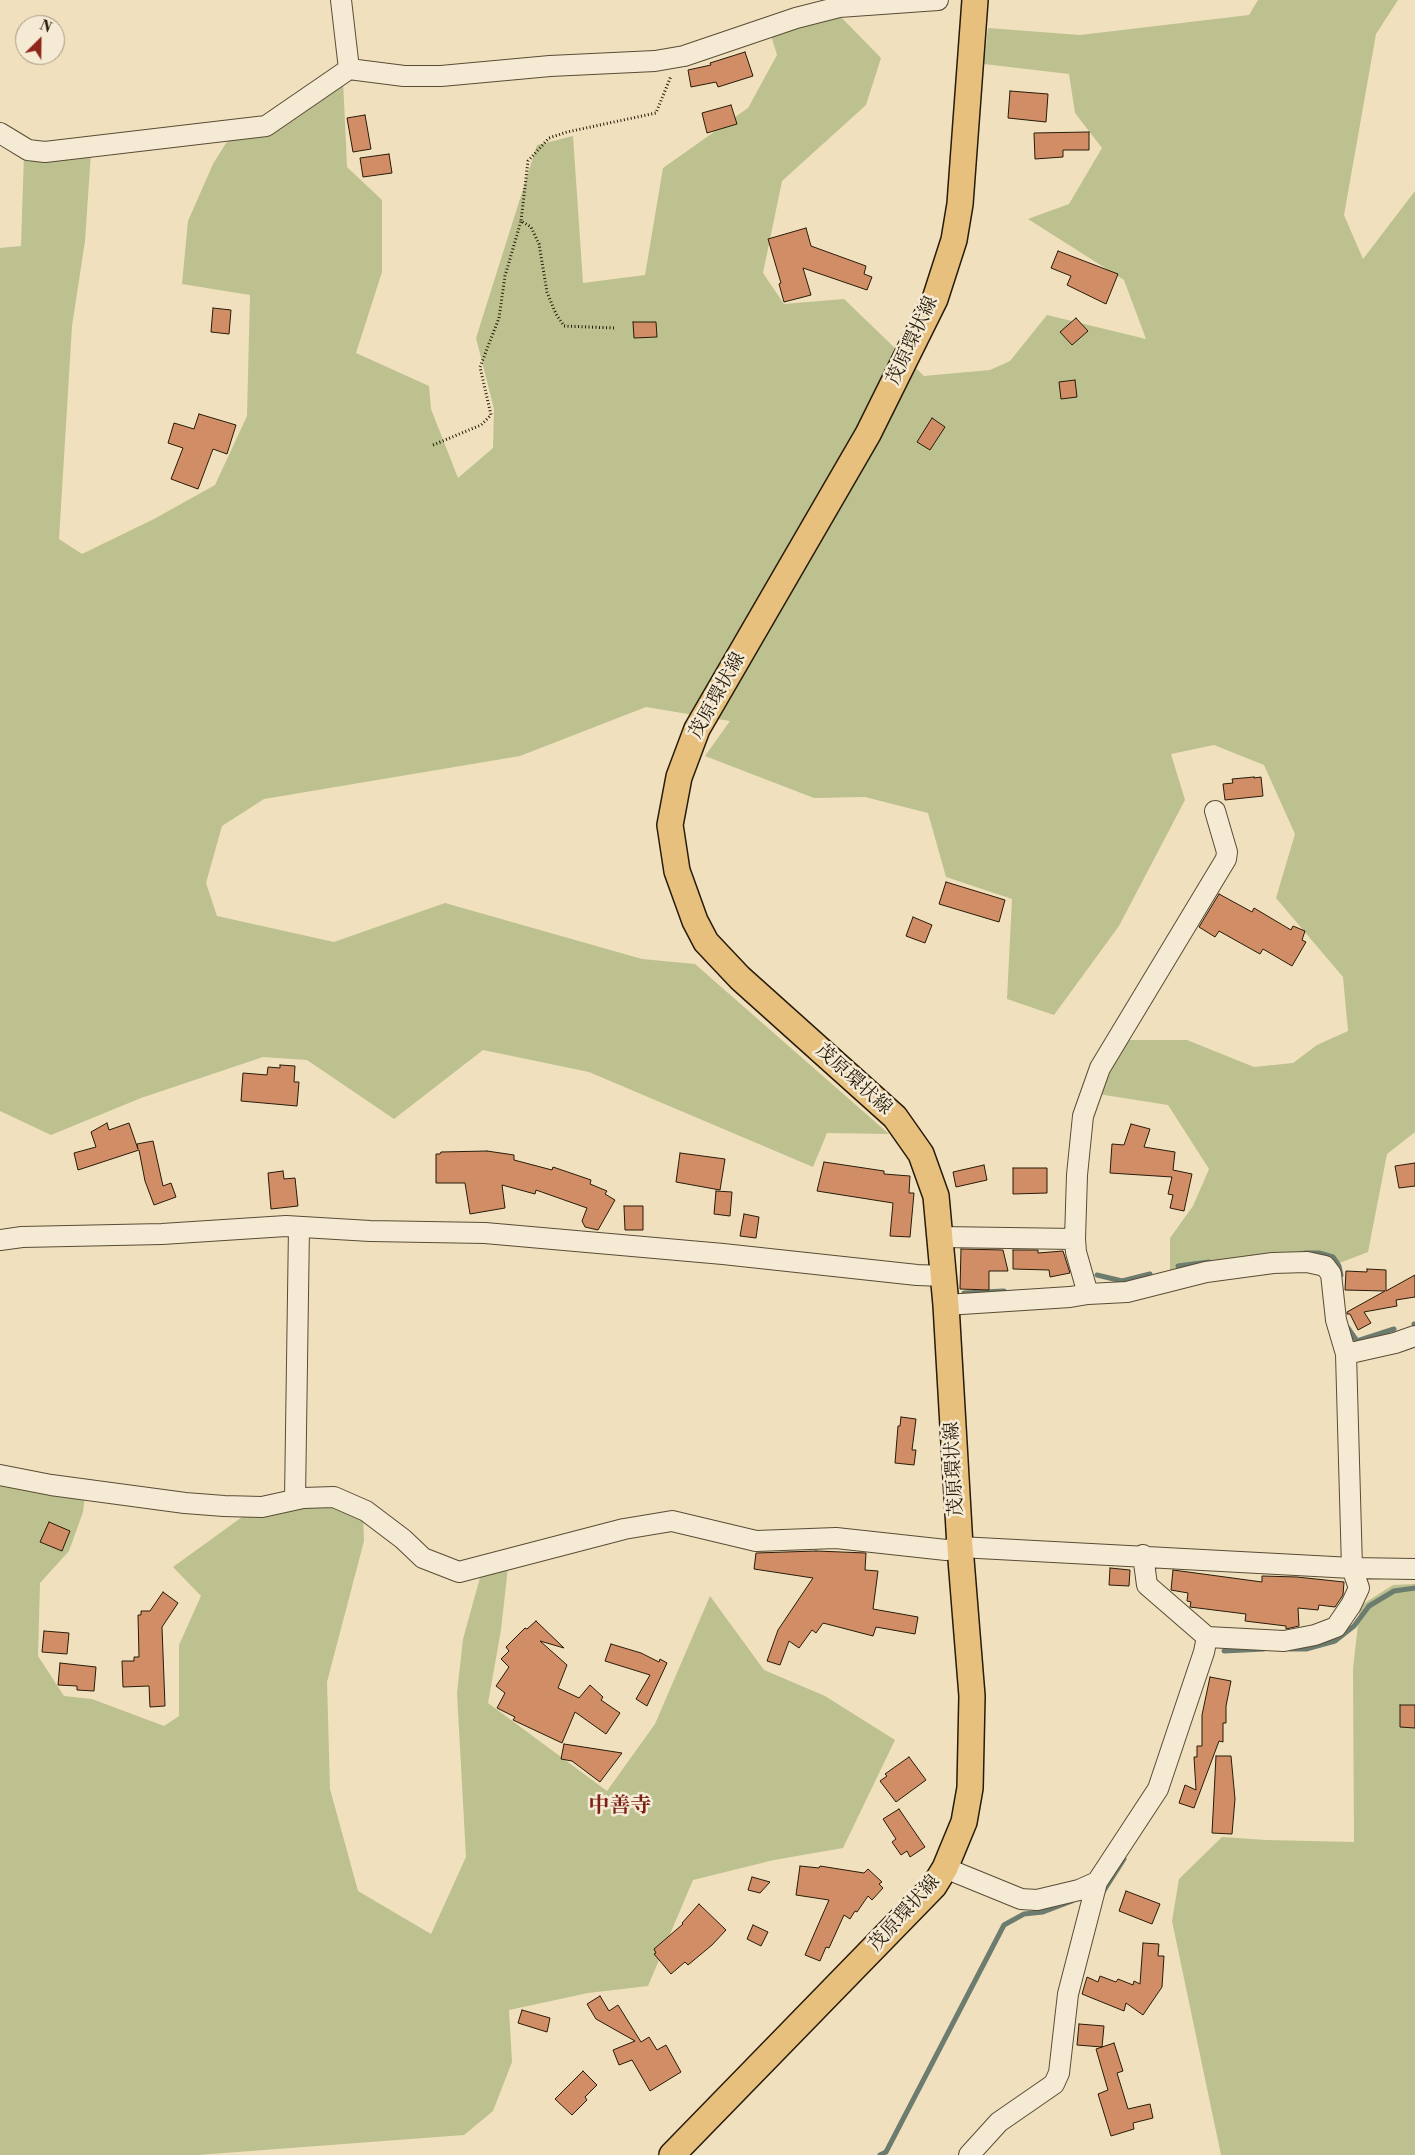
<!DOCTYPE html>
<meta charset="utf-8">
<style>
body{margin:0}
#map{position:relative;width:1415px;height:2155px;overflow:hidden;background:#f0e0bd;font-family:"Libre Bodoni",serif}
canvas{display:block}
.north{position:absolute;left:15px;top:15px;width:50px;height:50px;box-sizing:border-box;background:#f5ebd4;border:1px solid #a39883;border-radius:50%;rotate:23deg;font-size:14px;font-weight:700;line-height:20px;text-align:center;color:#271b09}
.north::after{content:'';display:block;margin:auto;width:18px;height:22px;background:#8f2418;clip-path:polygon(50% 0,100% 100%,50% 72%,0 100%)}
</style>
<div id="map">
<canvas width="1415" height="2155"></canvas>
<div class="north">N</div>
</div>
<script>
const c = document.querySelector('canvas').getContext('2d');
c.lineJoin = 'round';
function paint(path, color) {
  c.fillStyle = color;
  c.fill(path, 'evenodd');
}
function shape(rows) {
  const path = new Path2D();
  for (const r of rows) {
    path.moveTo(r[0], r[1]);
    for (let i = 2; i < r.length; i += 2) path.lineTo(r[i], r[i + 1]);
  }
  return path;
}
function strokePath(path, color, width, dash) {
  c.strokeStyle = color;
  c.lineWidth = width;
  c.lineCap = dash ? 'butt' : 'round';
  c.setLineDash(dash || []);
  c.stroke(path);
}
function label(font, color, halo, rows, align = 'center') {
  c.font = font + ' "Libre Bodoni","Noto Serif JP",serif';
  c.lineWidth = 5;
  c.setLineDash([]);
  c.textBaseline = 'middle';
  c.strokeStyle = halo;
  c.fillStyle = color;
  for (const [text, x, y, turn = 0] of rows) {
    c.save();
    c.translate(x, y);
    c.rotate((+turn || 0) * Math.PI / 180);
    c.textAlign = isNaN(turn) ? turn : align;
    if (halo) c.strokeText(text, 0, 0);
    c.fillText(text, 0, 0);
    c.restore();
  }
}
paint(shape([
 [1258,0,1398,0,1376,34,1344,215,1363,259,1415,191,1415,1132,1387,1154,1368,1252,1329,1267,1170,1273,1170,1238,1193,1206,1209,1169,1168,1105,1098,1094,1121,1040,1187,1040,1254,1067,1293,1063,1317,1045,1348,1031,1343,977,1276,898,1295,834,1264,765,1214,745,1171,754,1185,800,1119,926,1054,1015,1007,999,1012,899,946,877,928,813,865,797,814,798,705,756,730,721,646,707,520,756,264,799,222,826,206,883,217,916,334,942,445,903,642,959,695,964,889,1134,827,1133,813,1167,589,1072,483,1050,394,1119,307,1060,263,1057,141,1098,51,1135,0,1111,0,248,21,246,24,154,91,152,85,241,72,326,59,539,82,554,154,519,215,485,247,416,250,295,182,284,188,221,213,164,226,143,240,134,343,80,347,167,382,200,382,272,356,353,429,386,431,409,458,478,493,448,494,409,476,338,537,145,573,136,583,283,645,275,663,168,748,108,777,55,770,32,839,15,881,58,866,105,782,181,763,273,784,304,844,299,924,376,990,370,1010,361,1047,315,1146,339,1124,280,1028,219,1069,204,1102,148,1075,113,1069,74,984,64,988,28,1080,35,1249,15],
 [0,1479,85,1495,83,1512,69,1551,40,1583,38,1656,64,1696,92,1699,164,1726,179,1716,179,1645,201,1596,173,1567,249,1512,333,1502,363,1514,364,1541,327,1682,330,1789,358,1891,431,1934,466,1857,457,1693,463,1639,481,1574,508,1567,501,1630,488,1703,607,1791,655,1724,710,1596,764,1670,825,1696,895,1740,843,1848,774,1860,693,1880,648,1986,588,1993,509,2010,512,2062,493,2111,464,2135,197,2155,0,2155],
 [1415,1584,1415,2155,1221,2155,1172,1921,1179,1879,1222,1837,1266,1840,1354,1842,1353,1669,1360,1606,1393,1585]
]), '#bcc18f');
strokePath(shape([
 [1305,1253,1319,1253,1333,1257,1339,1266,1341,1275],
 [1178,1266,1209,1262],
 [1097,1275,1122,1281,1150,1274],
 [964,1293,1004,1291],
 [1414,1324,1415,1324],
 [1348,1328,1357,1341,1394,1329],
 [1290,1649,1306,1649,1335,1641,1354,1626,1369,1606,1394,1591,1415,1588],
 [1224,1651,1264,1649],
 [1103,1892,1124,1859],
 [880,2155,886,2152,1004,1925,1024,1914,1043,1912,1072,1901]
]), '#6c7c6e', 5);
const building = shape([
 [745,52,753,76,718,87,716,82,691,87,688,70,711,65,710,63,745,52],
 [1010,91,1048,94,1046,122,1008,118,1010,91],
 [731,105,737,124,707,133,702,113,731,105],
 [365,115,371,149,353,152,347,118,365,115],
 [1089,132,1089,150,1063,150,1063,157,1035,159,1034,133,1089,132],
 [389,154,392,173,363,177,360,158,389,154],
 [806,228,811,246,866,266,864,274,872,277,867,290,803,268,811,295,784,302,779,284,781,283,768,239,806,228],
 [1058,251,1118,274,1106,304,1067,285,1071,276,1051,268,1058,251],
 [213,308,231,310,229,334,211,332,213,308],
 [1076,318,1088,331,1072,345,1060,332,1076,318],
 [633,322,656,322,657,337,634,338,633,322],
 [1075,380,1077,397,1061,399,1059,382,1075,380],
 [199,414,236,425,227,454,213,449,198,489,171,479,183,448,168,443,174,423,194,429,199,414],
 [932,418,945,427,930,450,917,442,932,418],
 [1254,777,1254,778,1261,777,1263,796,1225,800,1223,784,1233,783,1232,779,1254,777],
 [946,882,1005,900,999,922,939,904,946,882],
 [1219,894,1252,912,1254,908,1291,930,1293,926,1305,931,1302,940,1306,942,1292,966,1263,949,1260,954,1219,931,1215,937,1199,927,1219,894],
 [913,917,932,925,925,943,906,936,913,917],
 [280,1065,295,1066,294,1082,299,1082,297,1106,241,1101,243,1073,267,1075,268,1067,280,1068,280,1065],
 [107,1123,109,1130,129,1123,138,1149,137,1144,153,1141,163,1186,171,1183,176,1197,154,1205,145,1181,139,1150,78,1170,74,1153,96,1147,91,1132,107,1123],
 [1131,1124,1150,1129,1144,1147,1175,1152,1173,1170,1192,1174,1184,1211,1170,1208,1173,1195,1168,1194,1172,1177,1110,1173,1112,1144,1124,1145,1131,1124],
 [487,1151,514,1155,514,1160,552,1170,553,1167,591,1180,590,1184,607,1191,605,1194,615,1200,598,1230,585,1227,582,1221,587,1208,536,1190,535,1194,502,1185,505,1208,470,1214,465,1183,436,1183,436,1154,440,1154,441,1152,487,1151],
 [680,1153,725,1159,720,1190,676,1182,680,1153],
 [824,1162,884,1171,884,1174,910,1176,909,1193,914,1193,910,1237,890,1236,893,1203,817,1191,824,1162],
 [1415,1163,1415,1186,1399,1188,1395,1166,1415,1163],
 [984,1165,987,1180,956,1187,953,1172,984,1165],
 [1013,1168,1047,1168,1047,1193,1013,1194,1013,1168],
 [283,1171,284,1179,295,1178,298,1206,271,1209,268,1173,283,1171],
 [716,1191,732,1192,730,1216,714,1214,716,1191],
 [624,1206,643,1206,643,1230,625,1230,624,1206],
 [744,1214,759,1217,756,1238,740,1236,744,1214],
 [961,1249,1003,1250,1008,1271,989,1271,989,1290,960,1289,961,1249],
 [1013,1250,1038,1250,1038,1253,1063,1251,1070,1273,1050,1277,1049,1270,1013,1269,1013,1250],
 [1367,1269,1386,1270,1386,1291,1415,1275,1415,1297,1396,1300,1397,1306,1364,1312,1371,1323,1358,1330,1350,1314,1347,1314,1347,1312,1385,1291,1345,1290,1346,1271,1367,1272,1367,1269],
 [901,1417,916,1419,912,1450,916,1450,914,1465,895,1463,898,1426,900,1426,901,1417],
 [49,1522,70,1531,62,1551,40,1542,49,1522],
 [816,1551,866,1553,865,1570,878,1571,873,1609,918,1617,915,1634,876,1627,873,1636,823,1623,816,1633,812,1630,799,1648,789,1641,780,1665,767,1661,778,1630,813,1578,754,1569,756,1553,816,1551],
 [1110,1568,1130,1570,1129,1586,1109,1585,1110,1568],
 [1173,1570,1262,1582,1262,1576,1297,1577,1344,1582,1343,1595,1335,1607,1319,1605,1318,1610,1298,1608,1299,1626,1286,1629,1286,1626,1245,1621,1246,1614,1190,1607,1191,1602,1187,1601,1188,1593,1171,1590,1173,1570],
 [163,1592,178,1603,162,1627,165,1706,150,1707,149,1686,123,1687,122,1661,134,1661,134,1657,139,1657,138,1615,141,1615,141,1611,150,1611,163,1592],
 [536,1621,564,1648,540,1641,567,1665,558,1688,579,1698,590,1685,603,1697,601,1700,620,1713,606,1734,575,1712,562,1743,513,1720,515,1717,497,1708,505,1693,496,1686,509,1667,501,1659,509,1651,506,1647,525,1628,527,1629,536,1621],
 [44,1631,69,1633,67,1654,42,1652,44,1631],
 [611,1644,641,1653,659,1662,660,1659,667,1663,647,1706,636,1699,650,1675,605,1661,611,1644],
 [60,1663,96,1667,94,1691,77,1690,77,1686,58,1685,60,1663],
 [1210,1677,1231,1681,1226,1706,1226,1723,1223,1723,1223,1742,1219,1741,1194,1808,1179,1803,1185,1785,1196,1790,1194,1757,1197,1757,1197,1746,1202,1746,1202,1715,1210,1677],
 [1400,1705,1415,1705,1415,1728,1400,1727,1400,1705],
 [564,1744,622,1753,600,1782,572,1761,561,1759,564,1744],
 [1216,1756,1231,1756,1235,1799,1232,1834,1212,1833,1216,1756],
 [909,1757,926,1780,896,1802,880,1781,887,1776,885,1774,909,1757],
 [899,1809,925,1847,910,1857,907,1851,901,1855,892,1842,896,1839,883,1819,899,1809],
 [800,1866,819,1868,820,1866,864,1873,868,1869,882,1882,879,1884,883,1888,872,1900,868,1896,857,1912,855,1911,850,1919,844,1915,829,1948,826,1947,820,1961,805,1955,829,1900,796,1895,800,1866],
 [752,1877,770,1882,760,1893,748,1890,752,1877],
 [1126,1891,1160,1904,1152,1924,1119,1911,1126,1891],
 [699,1904,726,1930,712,1945,688,1965,685,1962,671,1974,654,1954,656,1953,654,1949,683,1924,682,1923,699,1904],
 [753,1925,768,1932,761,1946,747,1939,753,1925],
 [1143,1943,1159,1944,1158,1956,1164,1956,1162,1987,1143,2015,1126,2003,1124,2011,1082,1994,1087,1977,1098,1982,1100,1976,1116,1982,1118,1979,1133,1985,1134,1981,1140,1984,1143,1943],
 [600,1996,609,2011,618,2005,641,2042,649,2037,657,2050,666,2045,681,2072,650,2091,632,2060,619,2065,613,2050,635,2041,596,2019,587,2004,600,1996],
 [522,2010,550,2018,547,2032,518,2023,522,2010],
 [1079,2024,1104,2026,1102,2047,1077,2045,1079,2024],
 [1114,2043,1123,2071,1117,2073,1128,2109,1150,2104,1153,2118,1133,2123,1134,2129,1111,2136,1098,2094,1108,2090,1096,2049,1114,2043],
 [583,2071,597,2085,585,2097,587,2100,572,2115,555,2099,583,2071]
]);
paint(building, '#d18e66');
strokePath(building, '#271b09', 1);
const minor = shape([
 [341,0,349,69],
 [0,133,28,150,45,152,266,126,349,69,404,76,441,76,550,66,655,61,684,56,796,18,839,7,938,0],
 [941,1237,1075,1239],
 [0,1240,22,1237,162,1234,286,1226,370,1231,485,1233,723,1254,917,1275,944,1276],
 [1088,1294,1076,1252,1075,1239,1077,1175,1083,1116,1100,1068,1226,859,1227,852,1215,811],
 [946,1305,1070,1297,1088,1294,1127,1292,1206,1272,1273,1263,1307,1262,1325,1266,1331,1274,1336,1320,1346,1354,1352,1568,1359,1588,1351,1605,1336,1627,1315,1635,1284,1641,1207,1637],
 [1346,1354,1395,1343,1415,1336],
 [0,1475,51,1485,185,1503,224,1506,262,1507,303,1498,334,1497,366,1511,403,1539,423,1558,459,1572,624,1529,672,1521,756,1541,836,1538,946,1550,960,1547,1352,1568,1415,1569],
 [295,1499,299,1227],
 [945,1868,1021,1899,1037,1900,1079,1890,1097,1882,1158,1789,1204,1652,1207,1637,1147,1585,1143,1555],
 [969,2155,999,2122,1054,2084,1059,2073,1068,1994,1097,1882]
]);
const major = shape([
 [672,2155,934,1886,945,1868,964,1822,970,1788,972,1696,960,1547,946,1305,936,1196,921,1154,895,1117,740,978,706,942,695,921,677,871,670,825,679,777,697,729,868,434,935,299,954,240,960,204,975,0]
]);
strokePath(minor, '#594c36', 22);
strokePath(major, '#271b09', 28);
strokePath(shape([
 [614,328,564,326,556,314,547,292,539,244,531,227,521,221,528,161,549,138,567,132,656,113,671,76],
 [433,445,481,425,491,415,480,367,499,318,505,276,521,221]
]), '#271b09', 3, [1, 2.5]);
strokePath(minor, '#f5ebd4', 20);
strokePath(major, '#e8c07e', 25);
label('19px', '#271b09', '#f5ebd4', [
 ["茂原環状線",913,341,-65],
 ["茂原環状線",718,696,-61],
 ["茂原環状線",853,1080,42],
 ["茂原環状線",955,1469,-93],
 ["茂原環状線",905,1914,-48]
]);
label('bold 21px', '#7a1f14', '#f5ebd4', [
 ["中善寺",620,1807]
]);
</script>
